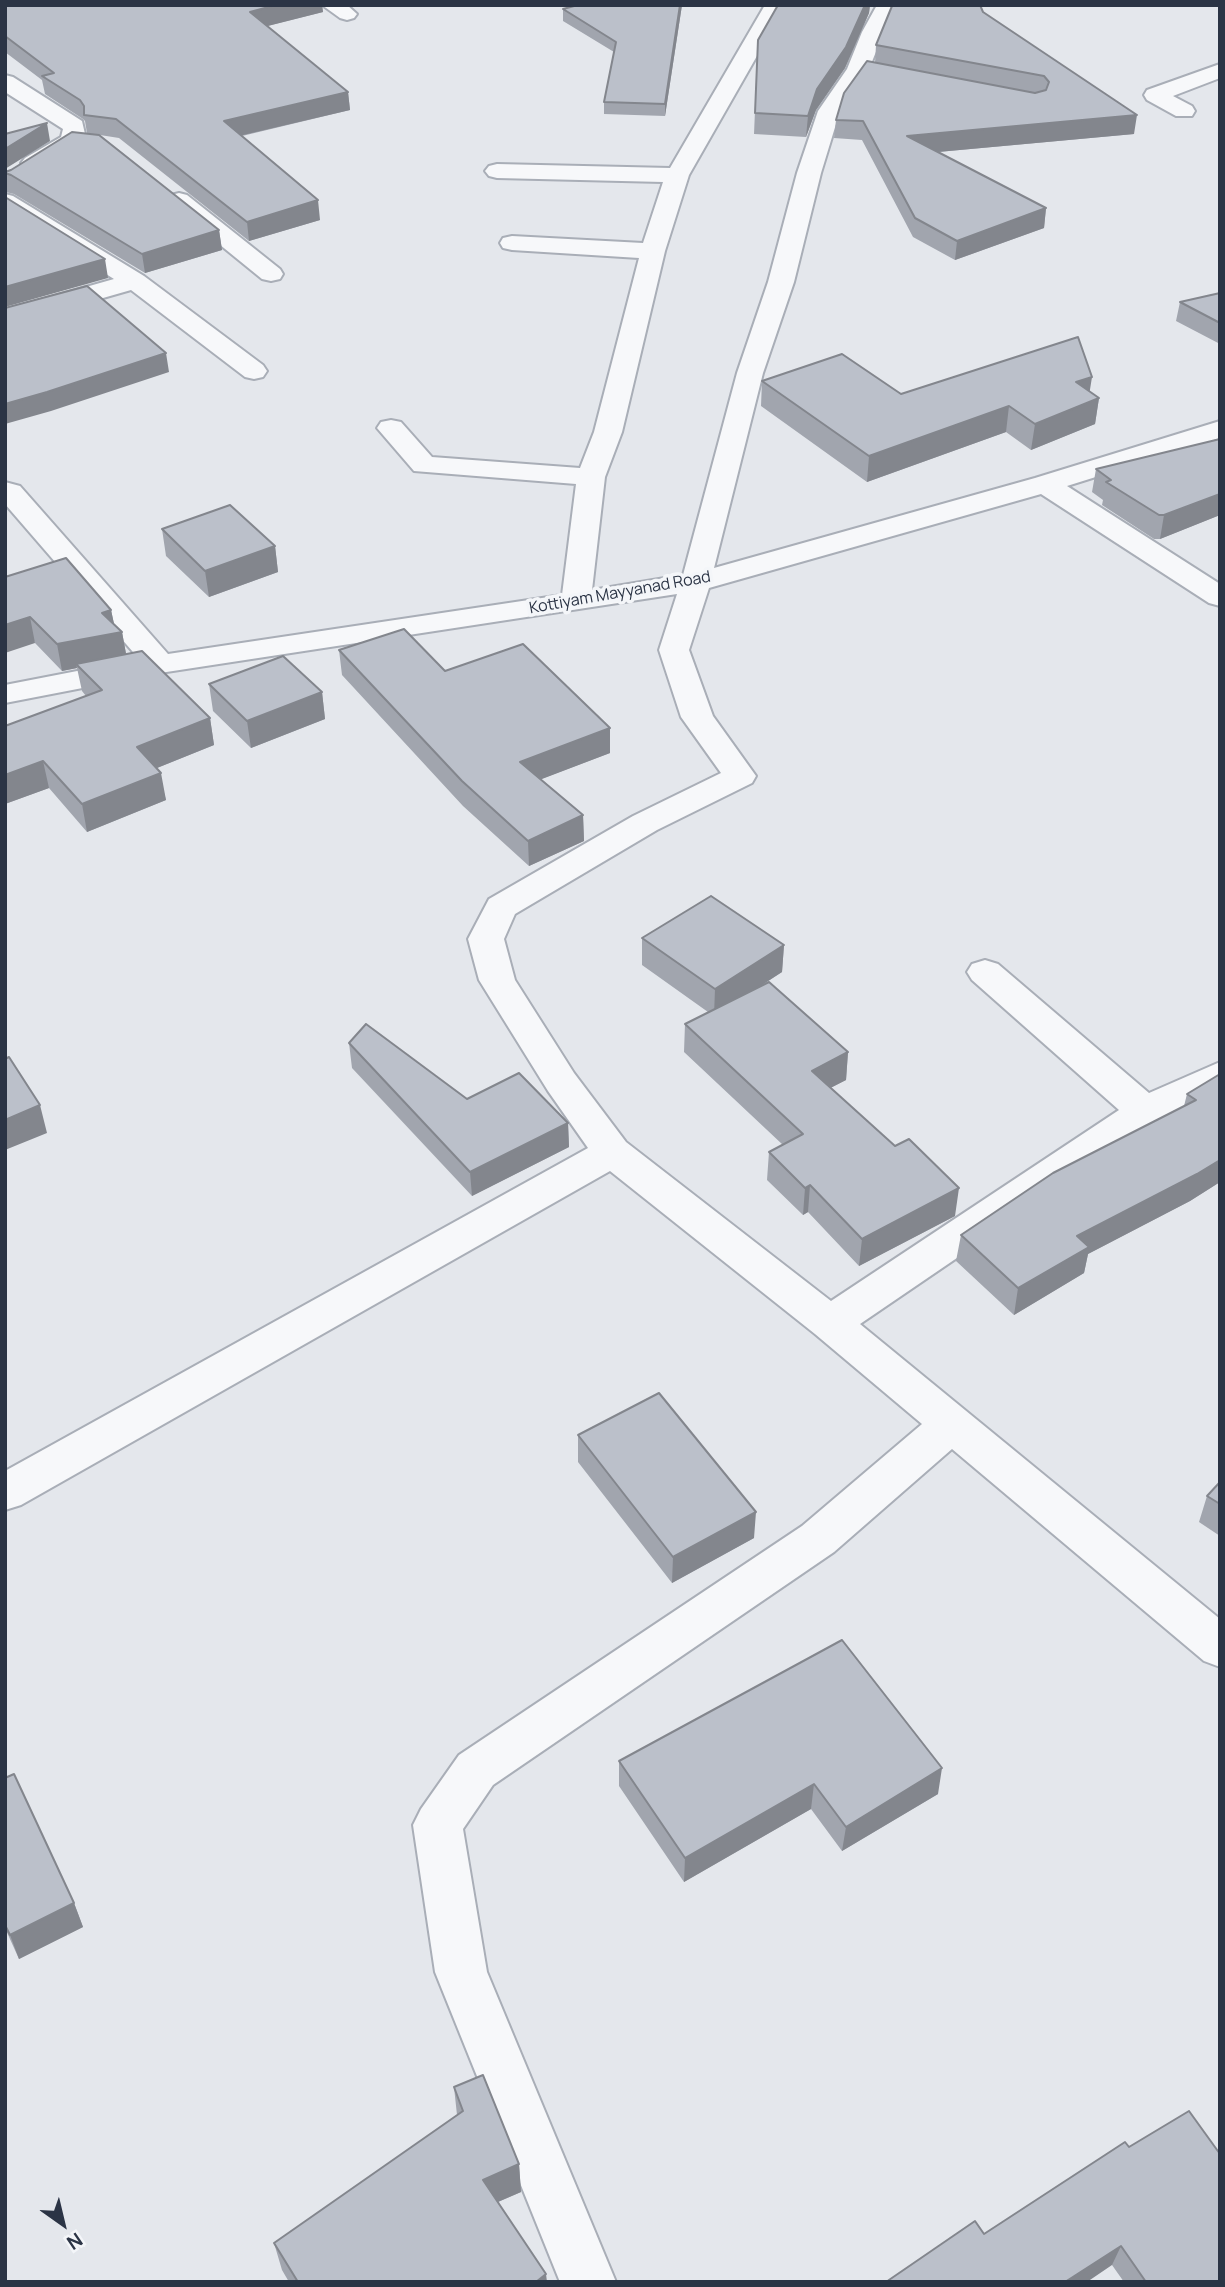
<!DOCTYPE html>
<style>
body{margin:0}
#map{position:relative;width:1225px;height:2287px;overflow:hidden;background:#e4e7ec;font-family:Manrope,sans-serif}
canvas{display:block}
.frame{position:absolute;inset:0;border:7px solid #2b3445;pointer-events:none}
.north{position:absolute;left:28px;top:2189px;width:70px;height:70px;-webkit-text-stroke:5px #f4f6f9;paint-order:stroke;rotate:146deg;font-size:19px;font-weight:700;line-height:28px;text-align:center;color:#2b3445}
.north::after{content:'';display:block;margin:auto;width:24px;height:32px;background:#2b3445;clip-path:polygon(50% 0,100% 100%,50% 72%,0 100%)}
</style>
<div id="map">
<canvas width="1225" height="2287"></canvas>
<div class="frame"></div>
<div class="north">N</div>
</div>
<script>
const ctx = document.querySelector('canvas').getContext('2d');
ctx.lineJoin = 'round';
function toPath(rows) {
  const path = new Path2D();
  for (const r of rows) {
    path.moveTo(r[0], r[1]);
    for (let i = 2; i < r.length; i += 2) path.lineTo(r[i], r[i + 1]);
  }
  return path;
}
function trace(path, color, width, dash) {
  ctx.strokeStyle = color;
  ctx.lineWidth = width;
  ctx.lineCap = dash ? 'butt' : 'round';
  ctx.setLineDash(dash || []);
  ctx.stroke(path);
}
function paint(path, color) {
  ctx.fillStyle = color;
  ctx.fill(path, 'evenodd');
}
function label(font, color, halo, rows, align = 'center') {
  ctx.font = font + ' Manrope,sans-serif';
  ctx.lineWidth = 7;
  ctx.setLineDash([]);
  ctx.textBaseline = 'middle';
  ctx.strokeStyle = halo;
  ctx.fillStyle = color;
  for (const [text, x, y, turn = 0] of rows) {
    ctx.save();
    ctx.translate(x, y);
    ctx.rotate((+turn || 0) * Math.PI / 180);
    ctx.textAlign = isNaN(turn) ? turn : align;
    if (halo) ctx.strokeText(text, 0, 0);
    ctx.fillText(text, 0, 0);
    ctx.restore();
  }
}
const minor = toPath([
 [322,5,347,5,357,14,354,18,347,20,340,18,322,5],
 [765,5,786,5,689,175,665,251,622,432,605,477,592,590,683,575,737,373,768,282,797,173,818,111,847,69,862,32,877,5,898,5,884,32,869,69,840,111,821,173,794,282,763,373,714,568,1035,478,1220,421,1220,438,1067,486,1220,584,1220,606,1209,603,1041,494,709,588,689,650,713,716,756,776,752,783,657,830,515,914,504,939,515,980,574,1073,626,1142,831,1301,1119,1110,972,980,967,972,972,964,985,960,998,964,1149,1093,1220,1062,1220,1091,1158,1121,860,1324,1220,1619,1220,1667,1204,1661,952,1449,834,1552,493,1785,463,1829,487,1972,616,2282,560,2282,435,1972,413,1825,421,1809,459,1755,802,1526,922,1424,815,1334,610,1171,21,1505,5,1510,5,1471,588,1148,548,1091,479,980,468,939,489,899,633,816,721,773,681,717,659,650,677,594,160,673,5,703,5,685,139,659,5,504,5,482,20,486,168,654,562,595,576,484,414,471,377,428,381,422,391,420,401,422,432,457,580,468,594,432,639,258,512,250,503,248,500,243,503,238,512,236,643,243,663,182,497,178,489,176,485,171,489,166,497,164,670,168,765,5],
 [1220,64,1220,78,1173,96,1192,106,1195,111,1192,116,1176,116,1147,100,1144,95,1147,90,1220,64],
 [5,75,13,77,82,121,85,134,78,146,41,168,25,168,21,163,25,158,61,137,63,129,5,92,5,75],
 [179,193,187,195,280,269,283,274,280,279,271,281,262,279,171,205,167,200,171,195,179,193],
 [5,194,13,196,144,276,263,365,267,371,263,377,254,379,245,377,131,290,5,326,5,310,114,279,5,211,5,194]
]);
trace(minor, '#a9aeb7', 4);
paint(minor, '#f7f8fa');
paint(toPath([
 [5,5,322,5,323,12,267,26,348,92,350,110,242,136,320,220,249,241,119,138,100,135,219,230,222,250,145,273,14,194,6,192,5,172,11,170,87,133,85,121,83,119,45,94,42,80,5,52],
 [682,5,665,116,604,114,604,102,614,52,563,21,563,9],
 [778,5,870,5,869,13,845,68,816,110,806,137,754,134,758,40],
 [983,12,1134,134,938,152,1046,208,1044,228,955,260,913,237,862,140,834,138,836,120,875,63,876,45],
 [1220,293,1220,344,1176,321,1180,302],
 [762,381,901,394,1089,392,1099,398,1095,424,1031,450,1006,432,867,482,761,406],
 [1220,439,1220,515,1160,539,1154,539,1102,505,1103,500,1092,492,1096,469],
 [162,529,275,546,278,572,209,597,166,556],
 [5,577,111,610,114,624,122,632,126,654,210,718,214,745,157,768,166,800,87,832,49,788,5,804,86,696,82,691,77,668,62,671,35,643],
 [339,650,610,753,541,779,583,815,584,841,529,866,463,806,342,675],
 [209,684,322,692,325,719,251,748,213,711],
 [642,938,784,945,782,972,759,987,848,1052,846,1080,830,1088,955,1216,859,1266,808,1212,803,1215,767,1180,769,1152,783,1145,684,1052,685,1024,708,1012,642,965],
 [349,1043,467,1099,568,1123,569,1147,472,1196,352,1068],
 [1220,1074,1220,1182,1190,1201,1088,1254,1084,1273,1014,1315,956,1261,961,1235,1184,1106,1187,1094],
 [578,1435,754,1538,672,1583,578,1462],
 [1220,1482,1220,1536,1199,1522,1207,1496],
 [619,1761,938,1794,842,1851,811,1809,684,1882,619,1786],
 [5,1778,74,1903,83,1927,19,1959,5,1928],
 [454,2087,519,2164,521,2192,498,2202,547,2282,289,2282,282,2270,274,2243,457,2115],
 [1125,2142,1220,2282,1124,2282,1112,2265,984,2234]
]), '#a1a5ae');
paint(toPath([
 [276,5,322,5,323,12,252,30,250,12],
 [680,5,682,5,665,116,665,104],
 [865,5,870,5,869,13,845,68,816,110,806,137,808,116,817,89],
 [348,92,350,110,226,139,224,121],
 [1137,115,1134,134,905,155,907,136],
 [47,123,50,141,5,169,5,149],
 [318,200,320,220,249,241,247,222],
 [1046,208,1044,228,955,260,957,241],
 [219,230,222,250,145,273,142,254],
 [105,259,108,278,5,307,5,287],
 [166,353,169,372,51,411,5,424,5,404],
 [1092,377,1088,402,1076,382],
 [1099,398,1095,424,1031,450,1035,424],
 [1009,406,1006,432,867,482,869,456],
 [1220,494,1220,515,1160,539,1164,515],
 [275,546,278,572,209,597,205,571],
 [111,610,116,633,122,632,127,659,76,664,77,668,62,671,57,644,102,613],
 [30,617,35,643,5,653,5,625],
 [322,692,325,719,251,748,247,721],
 [210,718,214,745,142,774,137,747],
 [610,728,610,753,521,787,520,762],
 [43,761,49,788,5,804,5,775],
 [161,773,166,800,87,832,82,804],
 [583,815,584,841,529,866,528,841],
 [784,945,782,972,714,1016,715,989],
 [848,1052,846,1080,809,1099,812,1071],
 [40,1105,47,1133,5,1150,5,1120],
 [568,1123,569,1147,472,1196,470,1172],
 [1220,1160,1220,1182,1190,1201,1088,1254,1084,1273,1014,1315,1018,1288,1077,1236],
 [810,1185,808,1212,803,1215,805,1188],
 [959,1188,955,1216,859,1266,862,1239],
 [756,1512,754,1538,672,1583,673,1557],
 [942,1768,938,1794,842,1851,846,1827],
 [814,1784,811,1809,684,1882,685,1858],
 [74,1903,83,1927,19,1959,10,1935],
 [519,2164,521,2192,486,2207,483,2180],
 [1121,2246,1112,2265,1087,2282,1065,2282],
 [546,2274,547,2282,536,2282]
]), '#83868d');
const building = toPath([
 [5,5,276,5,250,12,348,92,224,121,318,200,247,222,116,119,84,115,84,106,80,100,42,76,54,73,5,36,5,5],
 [578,5,680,5,665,104,604,102,616,42,563,9,578,5],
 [778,5,865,5,846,47,817,89,808,116,755,113,758,40,778,5],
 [901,5,980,5,983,12,1137,115,907,136,1046,208,957,241,915,218,863,121,836,120,844,93,867,61,1035,93,1046,90,1049,82,1044,76,876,45,892,6,901,5],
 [47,123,5,149,5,134,47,123],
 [72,132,99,135,219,230,142,254,11,175,5,173,5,172,11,170,72,132],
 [5,197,105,259,5,287,5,197],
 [87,286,166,353,47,392,5,404,5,308,87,286],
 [1220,293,1220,323,1180,302,1220,293],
 [1078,337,1092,377,1076,382,1099,398,1035,424,1009,406,869,456,762,381,842,354,901,394,1078,337],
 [1220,439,1220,494,1164,515,1159,515,1106,482,1111,480,1096,469,1220,439],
 [230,505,275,546,205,571,162,529,230,505],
 [66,558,111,610,102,613,122,632,57,644,30,617,5,625,5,577,66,558],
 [404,629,445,671,523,644,610,728,520,762,583,815,528,841,462,781,339,650,404,629],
 [142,651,210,718,137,747,161,773,82,804,43,761,5,775,5,726,102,690,76,664,142,651],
 [283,656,322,692,247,721,209,684,283,656],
 [711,896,784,945,715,989,642,938,711,896],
 [769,982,848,1052,812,1071,895,1146,909,1139,959,1188,862,1239,810,1185,805,1188,769,1152,803,1134,685,1024,769,982],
 [366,1024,467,1099,519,1073,568,1123,470,1172,349,1043,366,1024],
 [9,1057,40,1105,5,1120,5,1059,9,1057],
 [1220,1074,1220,1160,1197,1174,1077,1236,1089,1247,1018,1288,961,1235,1053,1173,1196,1100,1187,1094,1220,1074],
 [659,1393,756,1512,673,1557,578,1435,659,1393],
 [1220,1482,1220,1504,1207,1496,1220,1482],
 [842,1640,942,1768,846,1827,814,1784,685,1858,619,1761,842,1640],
 [14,1774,74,1903,10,1935,5,1925,5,1778,14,1774],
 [483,2075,519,2164,483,2180,546,2274,536,2282,298,2282,274,2243,463,2111,454,2087,483,2075],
 [1189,2111,1220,2154,1220,2282,1146,2282,1121,2246,1065,2282,886,2282,975,2221,984,2234,1125,2142,1129,2147,1189,2111]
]);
paint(building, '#bbc0ca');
trace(building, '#83868d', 2);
label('16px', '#2b3445', '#f4f6f9', [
 ["Kottiyam Mayyanad Road",620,593,-10]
]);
</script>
